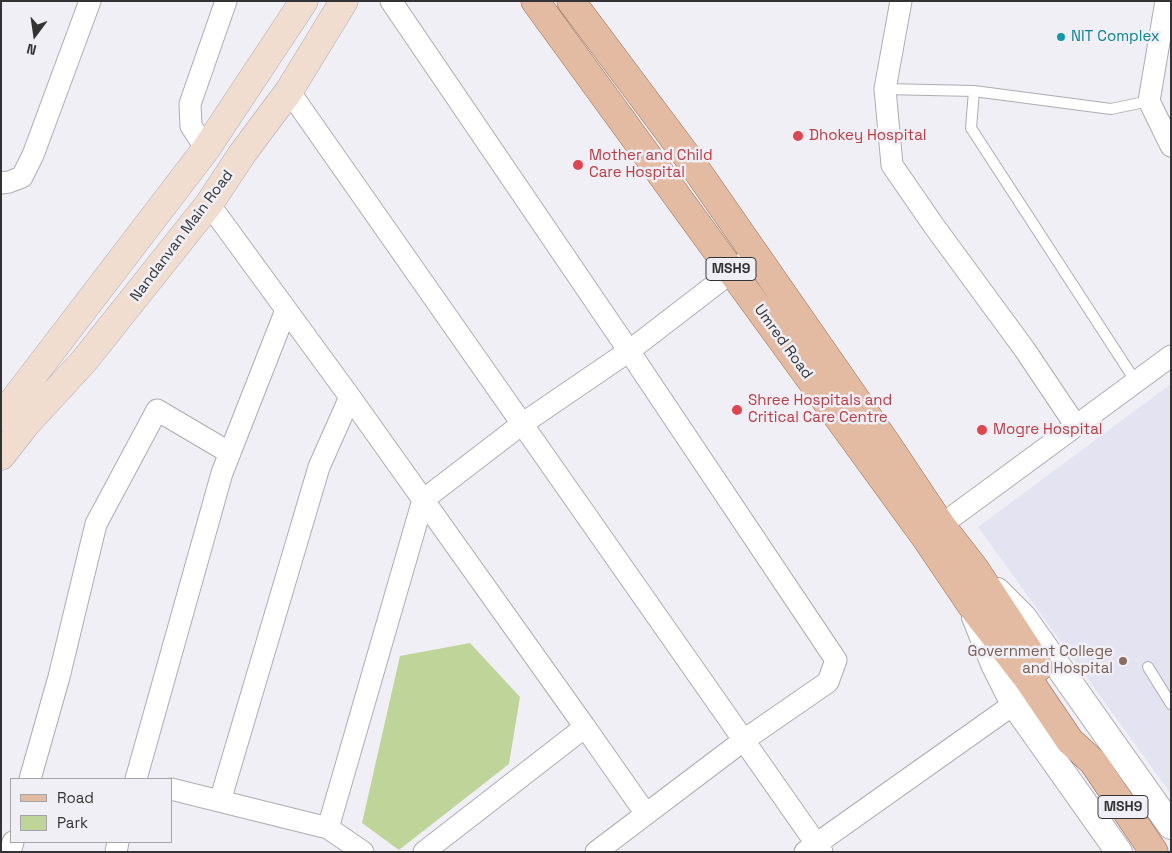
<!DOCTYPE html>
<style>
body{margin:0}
#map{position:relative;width:1172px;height:853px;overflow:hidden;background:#f0eff6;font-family:"Space Grotesk",sans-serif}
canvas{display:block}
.frame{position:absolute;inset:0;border:2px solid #333335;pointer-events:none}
.legend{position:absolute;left:10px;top:778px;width:162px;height:65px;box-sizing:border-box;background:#f0eff6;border:1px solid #a4a4a9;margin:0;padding:6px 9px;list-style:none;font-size:15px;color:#333335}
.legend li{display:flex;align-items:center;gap:10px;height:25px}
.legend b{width:25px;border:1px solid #a4a4a9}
.north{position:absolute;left:10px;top:10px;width:50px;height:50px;-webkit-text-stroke:4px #f0eff6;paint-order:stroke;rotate:194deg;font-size:14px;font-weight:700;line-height:20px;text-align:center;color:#333335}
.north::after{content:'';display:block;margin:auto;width:18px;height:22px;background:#333335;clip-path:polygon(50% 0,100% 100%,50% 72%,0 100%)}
</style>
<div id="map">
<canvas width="1172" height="853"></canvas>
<div class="frame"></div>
<ul class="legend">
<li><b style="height:6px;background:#e3bba2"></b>Road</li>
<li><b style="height:14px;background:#bed499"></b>Park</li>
</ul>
<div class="north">N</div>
</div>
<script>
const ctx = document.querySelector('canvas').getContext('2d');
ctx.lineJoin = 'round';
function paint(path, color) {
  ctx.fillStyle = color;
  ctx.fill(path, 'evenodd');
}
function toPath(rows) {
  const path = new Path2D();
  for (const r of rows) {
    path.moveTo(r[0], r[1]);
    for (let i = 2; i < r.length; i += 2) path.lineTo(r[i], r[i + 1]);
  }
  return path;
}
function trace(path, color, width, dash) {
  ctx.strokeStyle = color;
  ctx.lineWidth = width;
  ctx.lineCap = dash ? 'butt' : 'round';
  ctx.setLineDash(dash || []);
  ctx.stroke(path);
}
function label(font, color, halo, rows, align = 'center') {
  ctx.font = font + ' "Space Grotesk",sans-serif';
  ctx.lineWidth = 5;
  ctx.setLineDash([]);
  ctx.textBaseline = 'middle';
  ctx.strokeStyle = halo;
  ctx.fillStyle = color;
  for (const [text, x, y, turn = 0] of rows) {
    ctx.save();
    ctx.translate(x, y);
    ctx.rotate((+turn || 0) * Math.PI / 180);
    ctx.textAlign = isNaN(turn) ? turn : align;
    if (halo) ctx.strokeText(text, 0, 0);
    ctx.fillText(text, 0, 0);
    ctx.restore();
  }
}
paint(toPath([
 [1171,384,1171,794,978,527]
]), '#e4e3f1');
paint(toPath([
 [470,643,520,697,509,764,399,850,362,823,400,656]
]), '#bed499');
const service = toPath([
 [885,89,974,91],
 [1136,382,971,128,974,91,1111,109,1149,101],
 [1148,667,1171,704]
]);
const minor = toPath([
 [391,1,629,351,836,660,828,682,744,740,596,852],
 [901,1,885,89,892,165,934,226,1025,350,1076,426],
 [1166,1,1149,101,1171,146],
 [289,91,822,852],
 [206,149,191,126,190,104,226,1],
 [1,183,9,182,22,177,33,155,90,1],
 [209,204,350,397,585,727],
 [929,534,1171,356],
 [30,779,59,677,96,524,157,410,230,453],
 [136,779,222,473,286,310],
 [171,789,328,828,363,852],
 [220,801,319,467,350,397],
 [328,828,423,500,522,424,629,351,755,254],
 [10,852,13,842],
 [116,852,118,842],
 [424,852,585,727,646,814],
 [805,852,1014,704]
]);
const tertiary = toPath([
 [997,591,1024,618,1171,826],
 [975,617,994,664,1014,704,1119,852]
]);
const secondary = toPath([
 [1,417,206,149,304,1],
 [1,456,26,424,84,361,209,204,242,154,289,91,344,1]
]);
const primary = toPath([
 [535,1,925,537,971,605,1028,679,1070,741,1093,762,1154,852],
 [571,1,689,159,889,447,941,525,975,569,1039,667]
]);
trace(service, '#adacb3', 12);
trace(minor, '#adacb3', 23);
trace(tertiary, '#adacb3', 28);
trace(secondary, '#adacb3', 29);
trace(primary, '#996e54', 29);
trace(service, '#fff', 10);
trace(minor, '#fff', 21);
trace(tertiary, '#fff', 26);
trace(secondary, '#f1ddd0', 28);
trace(primary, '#e3bba2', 28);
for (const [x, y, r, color] of [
 [1061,37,5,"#0f9aa8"],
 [798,136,6,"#e0444e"],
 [578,165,6,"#e0444e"],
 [737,410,6,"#e0444e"],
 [982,430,6,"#e0444e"],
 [1123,661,5,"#8d6e63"]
]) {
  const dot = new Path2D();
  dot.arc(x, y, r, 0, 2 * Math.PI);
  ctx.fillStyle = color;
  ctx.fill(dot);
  trace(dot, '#f0eff6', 2);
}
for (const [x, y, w] of [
 [731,269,50],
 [1123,807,50]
]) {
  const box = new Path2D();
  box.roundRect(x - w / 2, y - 11.5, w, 23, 4);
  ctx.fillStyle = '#f0eff6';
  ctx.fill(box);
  trace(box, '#333335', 1);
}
label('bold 14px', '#333335', null, [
 ["MSH9",731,269],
 ["MSH9",1123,807]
]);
label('15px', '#0d838f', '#f0eff6', [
 ["NIT Complex",1071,37]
], 'left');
label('15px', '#be3a42', '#f0eff6', [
 ["Dhokey Hospital",809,136],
 ["Mother and Child",589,156],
 ["Care Hospital",589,173],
 ["Shree Hospitals and",748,401],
 ["Critical Care Centre",748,418],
 ["Mogre Hospital",993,430]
], 'left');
label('15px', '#333335', '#f0eff6', [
 ["Nandanvan Main Road",182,236,-53],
 ["Umred Road",783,342,54]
]);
label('15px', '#785e54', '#f0eff6', [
 ["Government College",1113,652],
 ["and Hospital",1113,669]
], 'right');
</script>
